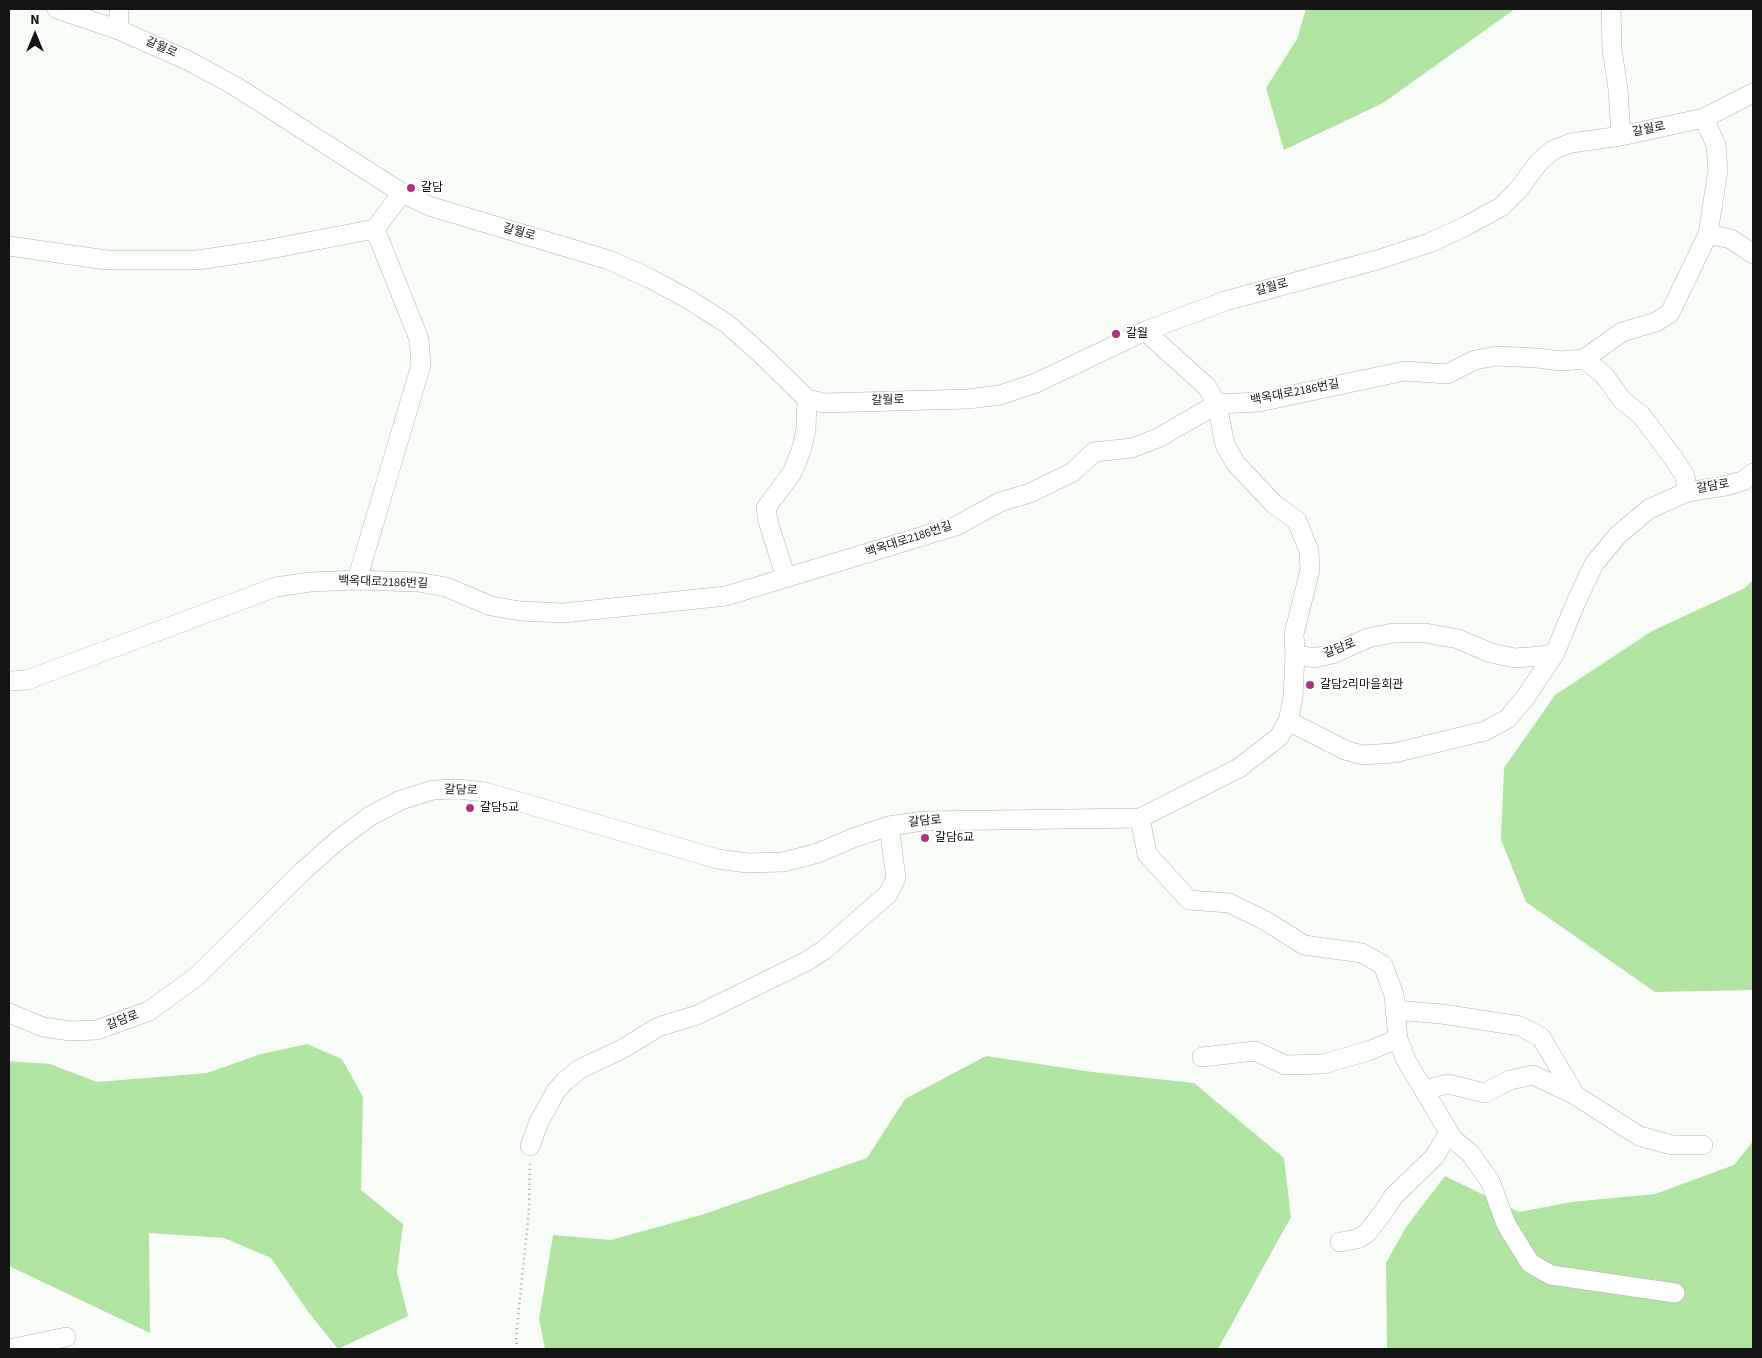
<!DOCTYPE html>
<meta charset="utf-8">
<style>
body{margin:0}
#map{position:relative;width:1762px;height:1358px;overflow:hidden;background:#f8fdf7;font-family:"Source Sans 3",sans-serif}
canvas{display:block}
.frame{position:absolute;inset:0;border:10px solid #141514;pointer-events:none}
.north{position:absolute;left:10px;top:10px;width:50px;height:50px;-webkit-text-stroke:4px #fff;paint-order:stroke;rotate:0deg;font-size:14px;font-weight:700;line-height:20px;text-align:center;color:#141514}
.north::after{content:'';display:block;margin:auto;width:18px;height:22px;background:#141514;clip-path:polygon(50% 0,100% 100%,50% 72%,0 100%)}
</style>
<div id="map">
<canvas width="1762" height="1358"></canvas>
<div class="frame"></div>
<div class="north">N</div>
</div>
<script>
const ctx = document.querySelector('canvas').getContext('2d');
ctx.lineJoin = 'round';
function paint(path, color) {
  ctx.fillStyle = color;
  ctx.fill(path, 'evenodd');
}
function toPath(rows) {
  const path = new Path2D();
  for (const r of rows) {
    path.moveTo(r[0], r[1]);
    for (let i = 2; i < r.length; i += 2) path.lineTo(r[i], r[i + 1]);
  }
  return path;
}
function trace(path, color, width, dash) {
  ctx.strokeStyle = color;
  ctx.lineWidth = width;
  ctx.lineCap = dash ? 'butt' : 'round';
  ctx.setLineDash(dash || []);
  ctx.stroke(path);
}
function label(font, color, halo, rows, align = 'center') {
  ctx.font = font + ' "Source Sans 3","Noto Sans KR",sans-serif';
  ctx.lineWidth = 4;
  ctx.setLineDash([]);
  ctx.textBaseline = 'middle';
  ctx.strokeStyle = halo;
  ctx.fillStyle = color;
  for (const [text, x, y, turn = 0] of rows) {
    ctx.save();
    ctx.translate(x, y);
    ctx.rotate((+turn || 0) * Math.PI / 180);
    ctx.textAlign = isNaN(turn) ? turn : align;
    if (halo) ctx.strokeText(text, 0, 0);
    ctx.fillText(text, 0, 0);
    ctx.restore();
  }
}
paint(toPath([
 [1306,9,1515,9,1383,103,1284,150,1266,88,1297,39],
 [1753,580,1753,990,1655,992,1526,902,1501,840,1504,768,1555,695,1652,631,1745,588],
 [307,1044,342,1059,363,1097,361,1190,403,1224,397,1272,408,1316,338,1349,309,1313,271,1258,224,1238,149,1233,150,1333,9,1266,9,1061,50,1064,97,1082,207,1073,261,1054],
 [986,1056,1092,1072,1194,1083,1284,1158,1291,1217,1218,1349,545,1349,539,1319,553,1235,611,1240,701,1215,867,1158,905,1099],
 [1753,1141,1753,1349,1387,1349,1386,1263,1406,1227,1445,1176,1519,1212,1571,1202,1655,1194,1734,1165]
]), '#b1e3a3');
const minor = toPath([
 [57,9,119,30,187,60,235,86,402,193,429,206,609,260,649,278,688,299,726,323,761,354,807,399,823,403,968,399,1000,395,1036,383,1145,331,1225,301,1377,260,1429,243,1464,227,1501,207,1518,190,1539,162,1553,150,1571,143,1621,136,1704,118,1753,93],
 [119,9,119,30],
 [1611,9,1612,49,1618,89,1621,136],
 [1708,234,1731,239,1753,254],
 [9,246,106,260,198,260,265,250,375,229],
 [1145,331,1207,387,1217,404,1225,445,1236,464,1274,504,1297,521,1309,551,1310,570,1294,634,1295,654],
 [1584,359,1604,375,1622,400,1641,415,1674,459,1685,476,1687,492],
 [786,578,768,521,766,508,792,473,801,451,806,430,807,399],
 [357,580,421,365,419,339,375,229,402,193],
 [9,681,27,680,276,587,310,582,357,580,418,582,446,587,491,606,520,611,563,613,726,596,956,526,1000,502,1030,493,1073,472,1094,452,1132,448,1158,438,1217,404,1259,402,1405,371,1447,374,1475,360,1496,356,1537,358,1561,361,1584,359,1622,332,1656,322,1670,313,1708,234,1718,170,1716,145,1704,118],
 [1288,721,1345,750,1362,755,1394,753,1485,731,1507,719,1525,698,1555,653],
 [1140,818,1147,854,1189,900,1229,903,1266,921,1304,945,1362,953,1383,965,1394,995,1398,1039,1406,1060,1453,1139,1470,1153,1490,1181,1506,1224,1530,1263,1551,1275,1675,1293],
 [1395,1010,1442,1014,1520,1026,1541,1037,1575,1095],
 [9,1013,43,1027,70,1031,97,1030,149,1011,196,977,303,871,338,840,370,816,401,800,433,790,458,789,485,792,718,859,747,863,783,862,818,853,853,838,889,826,923,821,1140,818,1239,768,1279,737,1288,721,1293,698,1295,654,1314,658,1332,654,1368,638,1393,633,1425,633,1458,639,1491,653,1515,658,1542,656,1555,653,1576,602,1594,564,1618,535,1649,509,1687,492,1725,486,1743,481,1753,473],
 [1202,1057,1255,1051,1285,1065,1323,1064,1368,1051,1398,1039],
 [1424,1090,1448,1084,1485,1093,1510,1080,1533,1075,1575,1095,1639,1136,1672,1145,1703,1145],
 [530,1146,539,1122,556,1091,565,1081,580,1069,624,1048,658,1027,697,1015,807,961,824,950,888,894,896,878,889,826],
 [1340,1242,1357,1239,1366,1234,1382,1214,1393,1197,1435,1156,1449,1132],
 [9,1349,66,1337]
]);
trace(minor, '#aeb2ad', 20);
trace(toPath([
 [517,1349,516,1337,529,1210,530,1161]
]), '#9ea19d', 2.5, [1, 4]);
trace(minor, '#fff', 19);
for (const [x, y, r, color] of [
 [411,188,5,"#b1307c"],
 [1116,334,5,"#b1307c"],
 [1310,685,5,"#b1307c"],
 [470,808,5,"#b1307c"],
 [925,838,5,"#b1307c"]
]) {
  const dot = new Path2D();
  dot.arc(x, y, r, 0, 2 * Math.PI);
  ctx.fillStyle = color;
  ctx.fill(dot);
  trace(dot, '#fff', 2);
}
label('12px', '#141514', '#fff', [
 ["갈월로",161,48,24],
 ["갈월로",1649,130,-12],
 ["갈월로",519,233,16],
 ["갈월로",1272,288,-15],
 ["백옥대로2186번길",1295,393,-11],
 ["갈월로",888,401,-2],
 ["갈담로",1713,487,-10],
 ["백옥대로2186번길",909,540,-18],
 ["백옥대로2186번길",383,583,2],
 ["갈담로",1340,649,-21],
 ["갈담로",461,791,2],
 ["갈담로",925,822,-5],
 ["갈담로",123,1021,-20]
]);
label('12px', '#141514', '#fff', [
 ["갈담",421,188],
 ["갈월",1126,334],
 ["갈담2리마을회관",1320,685],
 ["갈담5교",480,808],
 ["갈담6교",935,838]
], 'left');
</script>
